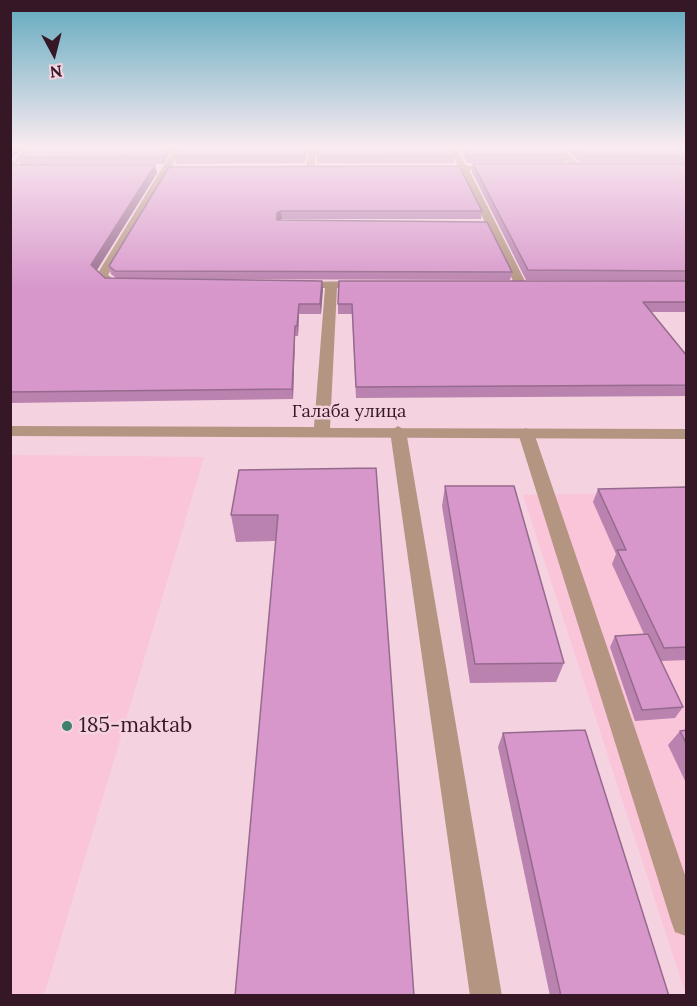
<!DOCTYPE html>
<meta charset="utf-8">
<style>
body{margin:0}
#map{position:relative;width:697px;height:1006px;overflow:hidden;background:#f4d2df;font-family:Lora,serif}
canvas{display:block}
.frame{position:absolute;inset:0;border:12px solid #351725;pointer-events:none}
.north{position:absolute;left:24px;top:24px;width:60px;height:60px;-webkit-text-stroke:4px #f4d2df;paint-order:stroke;rotate:173deg;font-size:16px;font-weight:700;line-height:24px;text-align:center;color:#351725}
.north::after{content:'';display:block;margin:auto;width:21px;height:27px;background:#351725;clip-path:polygon(50% 0,100% 100%,50% 72%,0 100%)}
</style>
<div id="map">
<canvas width="697" height="1006"></canvas>
<div class="frame"></div>
<div class="north">N</div>
</div>
<script>
const ctx = document.querySelector('canvas').getContext('2d');
ctx.lineJoin = 'round';
function paint(path, color) {
  ctx.fillStyle = color;
  ctx.fill(path, 'evenodd');
}
function toPath(rows) {
  const path = new Path2D();
  for (const r of rows) {
    path.moveTo(r[0], r[1]);
    for (let i = 2; i < r.length; i += 2) path.lineTo(r[i], r[i + 1]);
  }
  return path;
}
function trace(path, color, width, dash) {
  ctx.strokeStyle = color;
  ctx.lineWidth = width;
  ctx.lineCap = dash ? 'butt' : 'round';
  ctx.setLineDash(dash || []);
  ctx.stroke(path);
}
function label(font, color, halo, rows, align = 'center') {
  ctx.font = font + ' Lora,serif';
  ctx.lineWidth = 5;
  ctx.setLineDash([]);
  ctx.textBaseline = 'middle';
  ctx.strokeStyle = halo;
  ctx.fillStyle = color;
  for (const [text, x, y, turn = 0] of rows) {
    ctx.save();
    ctx.translate(x, y);
    ctx.rotate((+turn || 0) * Math.PI / 180);
    ctx.textAlign = isNaN(turn) ? turn : align;
    if (halo) ctx.strokeText(text, 0, 0);
    ctx.fillText(text, 0, 0);
    ctx.restore();
  }
}
paint(toPath([
 [11,455,204,457,44,995,11,995],
 [686,492,686,995,523,495]
]), '#fac4d9');
paint(toPath([
 [309,147,317,147,314,168,310,170,306,168,309,147],
 [553,147,561,147,580,165,580,169,574,169,553,147],
 [398,426,406,431,502,996,470,996,390,431,398,426],
 [526,428,534,433,686,878,686,936,675,932,671,921,518,433,526,428]
]), '#b49582');
paint(toPath([
 [30,147,38,147,10,169,10,163,30,147],
 [175,147,183,147,108,275,116,281,131,283,133,285,127,288,109,286,96,276,175,147],
 [449,147,457,147,466,166,495,166,499,168,495,170,469,170,527,285,525,287,517,287,515,285,460,170,435,170,431,168,435,166,458,166,449,147],
 [364,281,370,284,368,286,337,288,330,428,686,429,686,439,10,436,10,426,314,427,325,288,298,288,292,285,298,282,364,281]
]), '#b49582');
paint(toPath([
 [174,147,163,164,21,165,19,157],
 [180,147,308,147,304,163,176,164,175,156],
 [459,147,559,147,567,155,565,163,467,163],
 [563,147,687,147,687,163,581,163],
 [455,155,454,163,317,163,317,156],
 [473,164,687,164,687,312,651,312,687,356,687,396,356,398,352,314,338,314,338,304,686,281,526,280,472,172],
 [10,165,155,165,157,173,97,270,105,278,116,278,111,274,109,266,169,167,482,211,481,219,282,219,279,220,512,272,510,280,174,279,322,281,321,314,299,314,298,336,295,336,293,399,10,403],
 [376,468,275,541,236,542,231,515],
 [445,486,564,663,556,682,470,683,442,506],
 [687,487,687,660,661,661,683,707,675,718,635,721,610,647,615,636,644,634,612,564,616,554,593,502,598,489],
 [687,730,687,785,668,745,680,731],
 [503,733,669,996,550,996,498,747]
]), '#b982af');
paint(toPath([
 [15,147,27,147,10,160,10,150],
 [168,147,174,147,163,164,161,156],
 [306,147,308,147,304,163,304,156],
 [155,165,157,173,94,275,91,265],
 [281,211,282,219,277,221,277,213],
 [322,281,323,290,321,314,320,304],
 [299,304,299,314,298,336,297,326],
 [295,326,295,336,293,399,292,389]
]), '#966a8e');
const building = toPath([
 [30,147,168,147,161,156,19,157,30,147],
 [180,147,306,147,304,156,175,156,180,147],
 [318,147,451,147,455,155,317,156,318,147],
 [464,147,559,147,567,155,468,155,464,147],
 [573,147,687,147,687,156,583,155,573,147],
 [473,164,687,164,687,271,528,270,473,164],
 [10,165,155,165,91,265,105,278,322,281,320,304,299,304,297,326,295,326,292,389,10,392,10,165],
 [459,166,482,211,281,211,277,213,277,220,487,222,512,272,115,271,109,266,169,167,459,166],
 [339,281,687,281,687,302,643,302,687,356,687,385,356,387,352,304,338,304,339,281],
 [376,468,414,996,235,996,278,515,231,515,239,470,376,468],
 [445,486,514,486,564,663,475,664,445,486],
 [687,487,687,647,664,648,617,550,626,550,598,489,687,487],
 [648,634,683,707,642,710,615,636,648,634],
 [585,730,669,996,561,996,503,733,585,730],
 [687,730,687,745,680,731,687,730]
]);
paint(building, '#d797cb');
trace(building, '#966a8e', 1.5);
const sky = ctx.createLinearGradient(0, 0, 0, 288);
sky.addColorStop(0, '#60a9be');
sky.addColorStop(0.51, '#faebf1');
sky.addColorStop(1, '#faebf100');
ctx.fillStyle = sky;
ctx.fillRect(0, 0, 697, 288);
for (const [x, y, r, color] of [
 [67,726,6,"#3f7f6e"]
]) {
  const dot = new Path2D();
  dot.arc(x, y, r, 0, 2 * Math.PI);
  ctx.fillStyle = color;
  ctx.fill(dot);
  trace(dot, '#f4d2df', 2);
}
label('18px', '#351725', '#f4d2df', [
 ["Галаба улица",349,412]
]);
label('21px', '#351725', '#f4d2df', [
 ["185-maktab",79,726]
], 'left');
</script>
